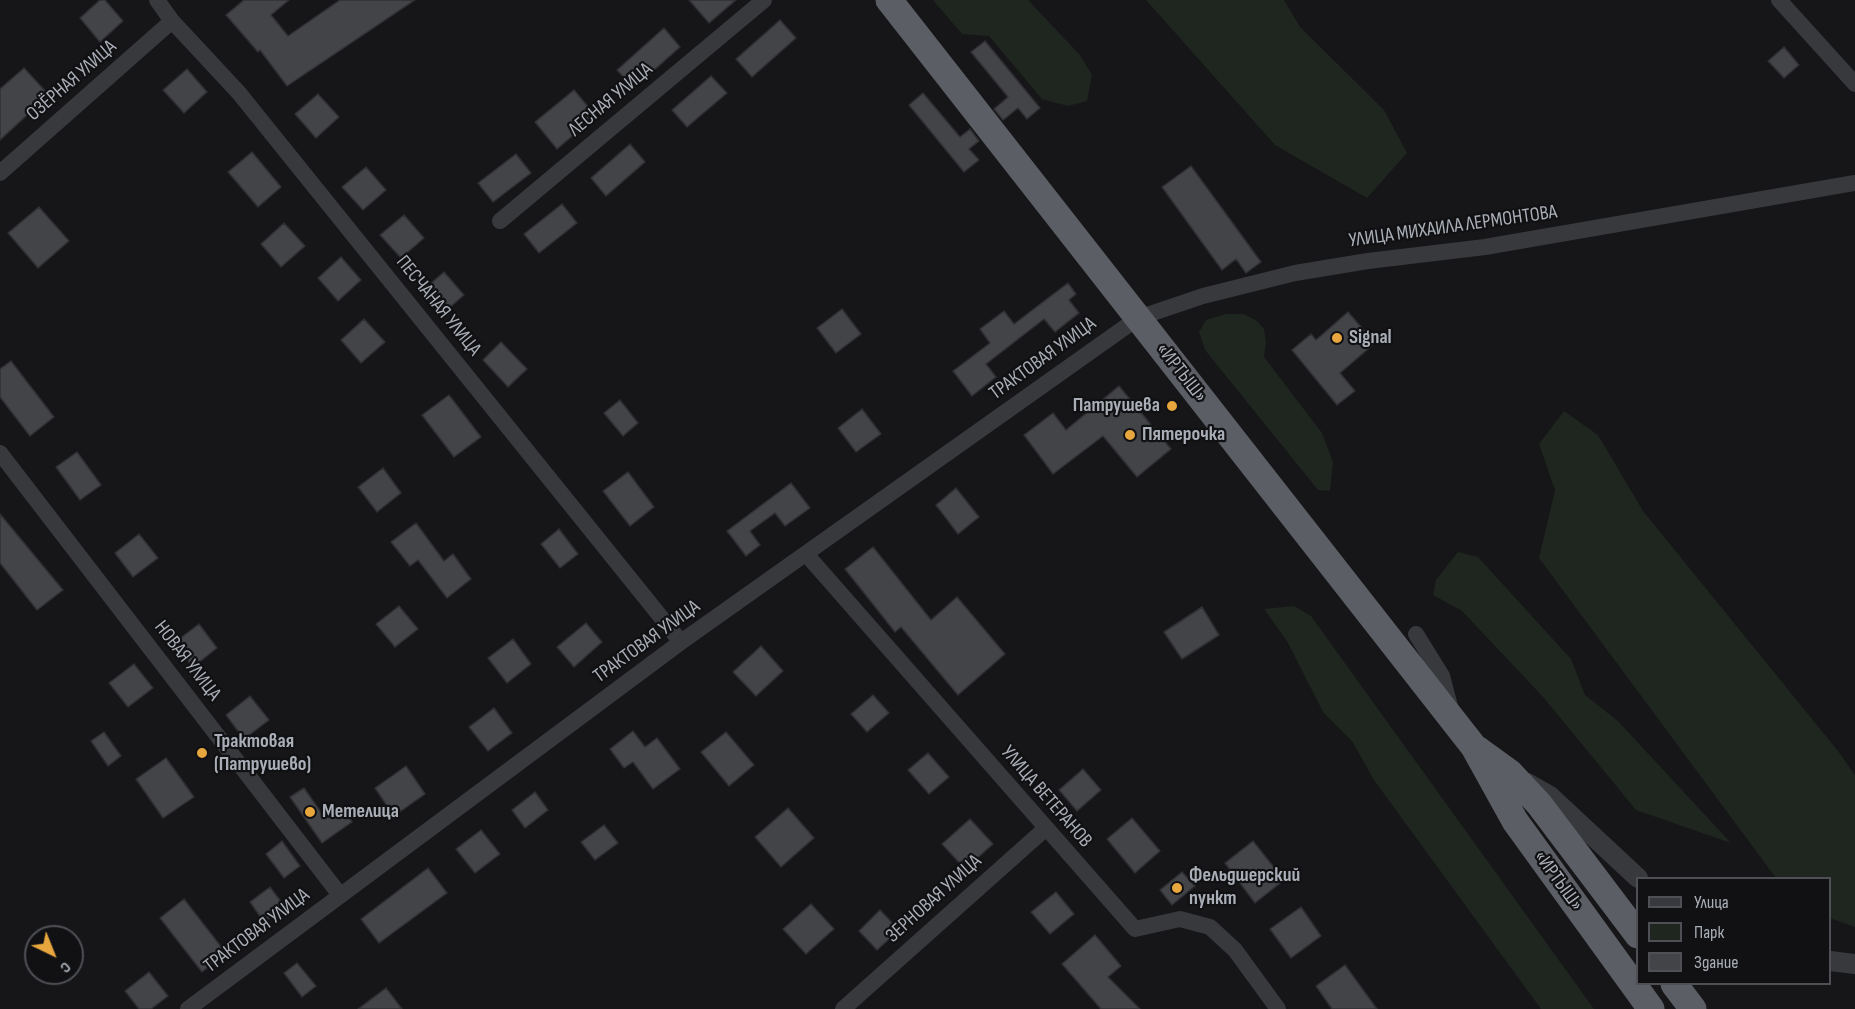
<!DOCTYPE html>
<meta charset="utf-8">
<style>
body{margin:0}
#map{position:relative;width:1855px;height:1009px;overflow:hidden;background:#161618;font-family:"Sofia Sans Condensed",sans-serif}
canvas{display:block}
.legend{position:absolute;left:1636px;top:877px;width:195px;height:108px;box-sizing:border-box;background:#111113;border:2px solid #4e5055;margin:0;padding:8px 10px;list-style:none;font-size:18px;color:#a9aeb7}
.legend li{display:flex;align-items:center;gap:12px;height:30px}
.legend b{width:30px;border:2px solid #4e5055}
.north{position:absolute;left:24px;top:925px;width:60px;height:60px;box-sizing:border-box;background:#111113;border:2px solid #4e5055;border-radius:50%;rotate:137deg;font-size:16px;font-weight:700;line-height:24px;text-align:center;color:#a9aeb7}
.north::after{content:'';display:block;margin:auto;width:21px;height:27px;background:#e8a63e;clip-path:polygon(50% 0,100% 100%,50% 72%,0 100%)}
</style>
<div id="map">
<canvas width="1855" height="1009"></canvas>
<ul class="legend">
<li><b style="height:8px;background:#37393d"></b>Улица</li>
<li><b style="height:16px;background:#1e261f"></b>Парк</li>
<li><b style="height:16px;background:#434448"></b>Здание</li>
</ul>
<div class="north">С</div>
</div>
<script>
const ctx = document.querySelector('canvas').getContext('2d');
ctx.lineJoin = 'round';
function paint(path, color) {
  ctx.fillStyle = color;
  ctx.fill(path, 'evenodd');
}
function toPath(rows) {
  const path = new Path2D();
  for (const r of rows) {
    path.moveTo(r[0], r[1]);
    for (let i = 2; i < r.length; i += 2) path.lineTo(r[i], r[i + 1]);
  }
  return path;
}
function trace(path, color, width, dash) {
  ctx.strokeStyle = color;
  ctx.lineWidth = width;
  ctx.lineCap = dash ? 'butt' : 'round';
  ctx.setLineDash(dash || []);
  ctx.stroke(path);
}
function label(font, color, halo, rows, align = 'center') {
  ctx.font = font + ' "Sofia Sans Condensed",sans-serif';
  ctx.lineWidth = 4.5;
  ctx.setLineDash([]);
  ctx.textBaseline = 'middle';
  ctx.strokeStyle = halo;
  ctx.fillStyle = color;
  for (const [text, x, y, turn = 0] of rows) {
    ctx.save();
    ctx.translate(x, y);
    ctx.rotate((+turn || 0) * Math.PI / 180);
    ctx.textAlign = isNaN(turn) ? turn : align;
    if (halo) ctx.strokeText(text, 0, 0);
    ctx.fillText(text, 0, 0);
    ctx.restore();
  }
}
paint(toPath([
 [933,0,1028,0,1080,55,1092,75,1087,101,1068,106,1042,99,989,36,962,34],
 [1146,0,1284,0,1300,27,1384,110,1407,153,1367,198,1275,145],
 [1226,314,1244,314,1257,321,1264,329,1266,342,1264,357,1322,433,1333,462,1330,491,1318,490,1205,350,1199,332,1206,320],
 [1564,411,1598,435,1643,511,1838,751,1855,775,1855,927,1830,918,1830,878,1776,878,1539,558,1555,490,1539,444],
 [1458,552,1478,557,1571,659,1585,695,1618,721,1731,843,1636,810,1544,698,1462,611,1433,595,1436,580],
 [1294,606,1311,616,1594,1009,1541,1009,1374,780,1352,741,1323,712,1287,641,1264,609]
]), '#1e261f');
const building = toPath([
 [100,0,105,0,123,21,100,42,80,18,100,0],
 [244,0,289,0,271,15,288,36,340,0,415,0,287,86,260,50,258,52,226,15,244,0],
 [689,0,736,0,709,23,689,0],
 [780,20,796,38,752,77,736,59,780,20],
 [664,28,680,47,634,88,617,70,664,28],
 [985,41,1040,108,1027,119,1018,108,1003,120,994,109,1008,97,971,52,985,41],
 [1784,47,1799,65,1784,78,1768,61,1784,47],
 [24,68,49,95,0,140,0,89,24,68],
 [187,69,207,92,184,113,163,90,187,69],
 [711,76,727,93,687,127,672,110,711,76],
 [574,90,596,116,557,149,535,122,574,90],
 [923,93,960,137,970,129,979,141,969,149,979,160,964,172,909,105,923,93],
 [318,94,339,117,316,138,295,114,318,94],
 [630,144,645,162,606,196,591,178,630,144],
 [252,152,281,187,258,207,228,172,252,152],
 [516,154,531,173,493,202,478,183,516,154],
 [1191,166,1261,262,1246,273,1236,259,1222,270,1162,187,1191,166],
 [366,167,386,190,363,210,342,187,366,167],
 [562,204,577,223,539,253,524,234,562,204],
 [39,207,69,241,38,268,8,233,39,207],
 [404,215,424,238,401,258,380,235,404,215],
 [284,223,305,246,281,267,261,244,284,223],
 [341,257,361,280,338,301,318,278,341,257],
 [444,272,464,295,441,315,421,292,444,272],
 [1068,283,1076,294,1069,300,1079,313,1055,332,1044,319,986,364,996,377,972,396,953,371,990,343,980,329,1004,311,1014,324,1068,283],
 [842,309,861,334,836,353,817,328,842,309],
 [1348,312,1375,343,1340,373,1355,391,1337,405,1292,350,1311,334,1316,340,1348,312],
 [364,319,385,342,361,363,341,340,364,319],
 [501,342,527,369,508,387,483,360,501,342],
 [11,361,54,417,30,436,0,397,0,369,11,361],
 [1119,386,1171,449,1137,477,1103,436,1053,474,1024,435,1053,413,1066,430,1119,386],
 [449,395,481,437,454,457,422,415,449,395],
 [620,400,638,423,623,436,604,413,620,400],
 [862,409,881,434,856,452,838,428,862,409],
 [77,452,101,485,80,500,56,467,77,452],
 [383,468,401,493,377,512,358,487,383,468],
 [628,472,654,507,630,526,603,491,628,472],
 [791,483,810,508,785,526,775,513,750,531,760,545,746,556,727,531,791,483],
 [956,488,979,517,958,534,936,505,956,488],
 [0,514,63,590,37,610,0,563,0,514],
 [416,523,444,561,453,554,471,579,447,598,418,560,410,566,391,542,416,523],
 [559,529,578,554,560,568,541,544,559,529],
 [139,534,158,558,133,577,115,553,139,534],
 [873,547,931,620,957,597,1005,654,958,695,901,627,895,632,845,569,873,547],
 [399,606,418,629,395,647,376,624,399,606],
 [1202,607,1219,635,1182,659,1164,632,1202,607],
 [586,623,602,642,574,667,557,647,586,623],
 [199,624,217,648,193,667,174,643,199,624],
 [513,639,531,664,507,683,488,658,513,639],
 [761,646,783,671,756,696,733,672,761,646],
 [134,664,153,688,128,707,109,683,134,664],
 [873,695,889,713,867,732,851,714,873,695],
 [250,696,269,720,244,739,226,715,250,696],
 [494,708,512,733,488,751,469,727,494,708],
 [633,731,645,747,657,738,680,769,653,789,633,762,624,768,610,749,633,731],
 [104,732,121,756,108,766,91,741,104,732],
 [726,732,754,765,729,786,701,752,726,732],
 [928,753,949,777,929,794,908,770,928,753],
 [166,758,194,797,163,818,136,779,166,758],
 [406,766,425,794,394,816,375,788,406,766],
 [1083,769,1101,790,1077,811,1059,790,1083,769],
 [304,788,325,818,342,806,352,822,322,843,290,797,304,788],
 [535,792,548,810,525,828,512,810,535,792],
 [788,808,814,838,781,867,755,837,788,808],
 [1132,818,1160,851,1135,873,1107,839,1132,818],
 [970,819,993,844,965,869,942,844,970,819],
 [604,825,618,843,595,860,581,842,604,825],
 [481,830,500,854,475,873,456,849,481,830],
 [282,841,300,866,284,878,266,854,282,841],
 [1253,841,1284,880,1255,903,1225,863,1253,841],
 [428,868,447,893,379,943,361,919,428,868],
 [1182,872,1195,886,1172,905,1160,890,1182,872],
 [270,887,285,907,264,922,250,902,270,887],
 [1056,892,1074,914,1050,934,1031,912,1056,892],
 [184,899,226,953,202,972,160,918,184,899],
 [811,904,834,929,806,954,783,929,811,904],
 [1301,907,1321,936,1291,958,1270,929,1301,907],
 [880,910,899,930,877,950,859,931,880,910],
 [1095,935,1121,966,1108,977,1140,1009,1101,1009,1062,964,1095,935],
 [297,963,316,986,302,997,284,973,297,963],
 [1345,965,1377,1009,1332,1009,1316,986,1345,965],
 [149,972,168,996,151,1009,139,1009,125,991,149,972],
 [386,988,402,1009,358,1009,386,988]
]);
paint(building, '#434448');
trace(building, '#303034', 1.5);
trace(toPath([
 [157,0,172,21,239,93,681,642],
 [1779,0,1855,84],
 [0,173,172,21],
 [500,221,764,0],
 [0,453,340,895],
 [806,554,1135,929,1180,919,1210,927,1235,950,1278,1009],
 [1416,634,1442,676,1451,710],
 [188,1009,681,642,1138,318,1203,296,1295,273,1368,261,1485,247,1855,183],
 [843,1009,1045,829]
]), '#37393d', 16);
trace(toPath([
 [1527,783,1550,796,1638,878],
 [1830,961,1855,964]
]), '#37393d', 20);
trace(toPath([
 [889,0,1474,747,1515,821,1651,1009],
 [1477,749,1510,773,1539,804,1638,935],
 [1674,984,1693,1009]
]), '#5c5e65', 27);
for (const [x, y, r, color] of [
 [1337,338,6,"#e8a63e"],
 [1172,406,6,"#e8a63e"],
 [1130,435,6,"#e8a63e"],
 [202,753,6,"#e8a63e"],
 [310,812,6,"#e8a63e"],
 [1177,888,6,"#e8a63e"]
]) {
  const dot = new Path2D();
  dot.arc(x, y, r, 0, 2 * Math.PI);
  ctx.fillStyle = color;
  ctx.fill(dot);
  trace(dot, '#111113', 2);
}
label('20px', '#a9aeb7', '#111113', [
 ["ОЗЁРНАЯ УЛИЦА",72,81,-41],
 ["ЛЕСНАЯ УЛИЦА",611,100,-40],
 ["УЛИЦА МИХАИЛА ЛЕРМОНТОВА",1453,227,-8],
 ["ПЕСЧАНАЯ УЛИЦА",438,306,51],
 ["ТРАКТОВАЯ УЛИЦА",1043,359,-36],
 ["«ИРТЫШ»",1181,373,52],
 ["ТРАКТОВАЯ УЛИЦА",647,642,-36],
 ["НОВАЯ УЛИЦА",187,661,52],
 ["УЛИЦА ВЕТЕРАНОВ",1046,797,49],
 ["«ИРТЫШ»",1558,881,54],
 ["ЗЕРНОВАЯ УЛИЦА",934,899,-42],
 ["ТРАКТОВАЯ УЛИЦА",257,931,-37]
]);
label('bold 20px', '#a9aeb7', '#111113', [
 ["Signal",1349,338],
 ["Патрушева",1160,406,"right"],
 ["Пятерочка",1142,435],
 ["Трактовая",214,742],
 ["(Патрушево)",214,765],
 ["Метелица",322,812],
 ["Фельдшерский",1189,876],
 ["пункт",1189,899]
], 'left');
</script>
